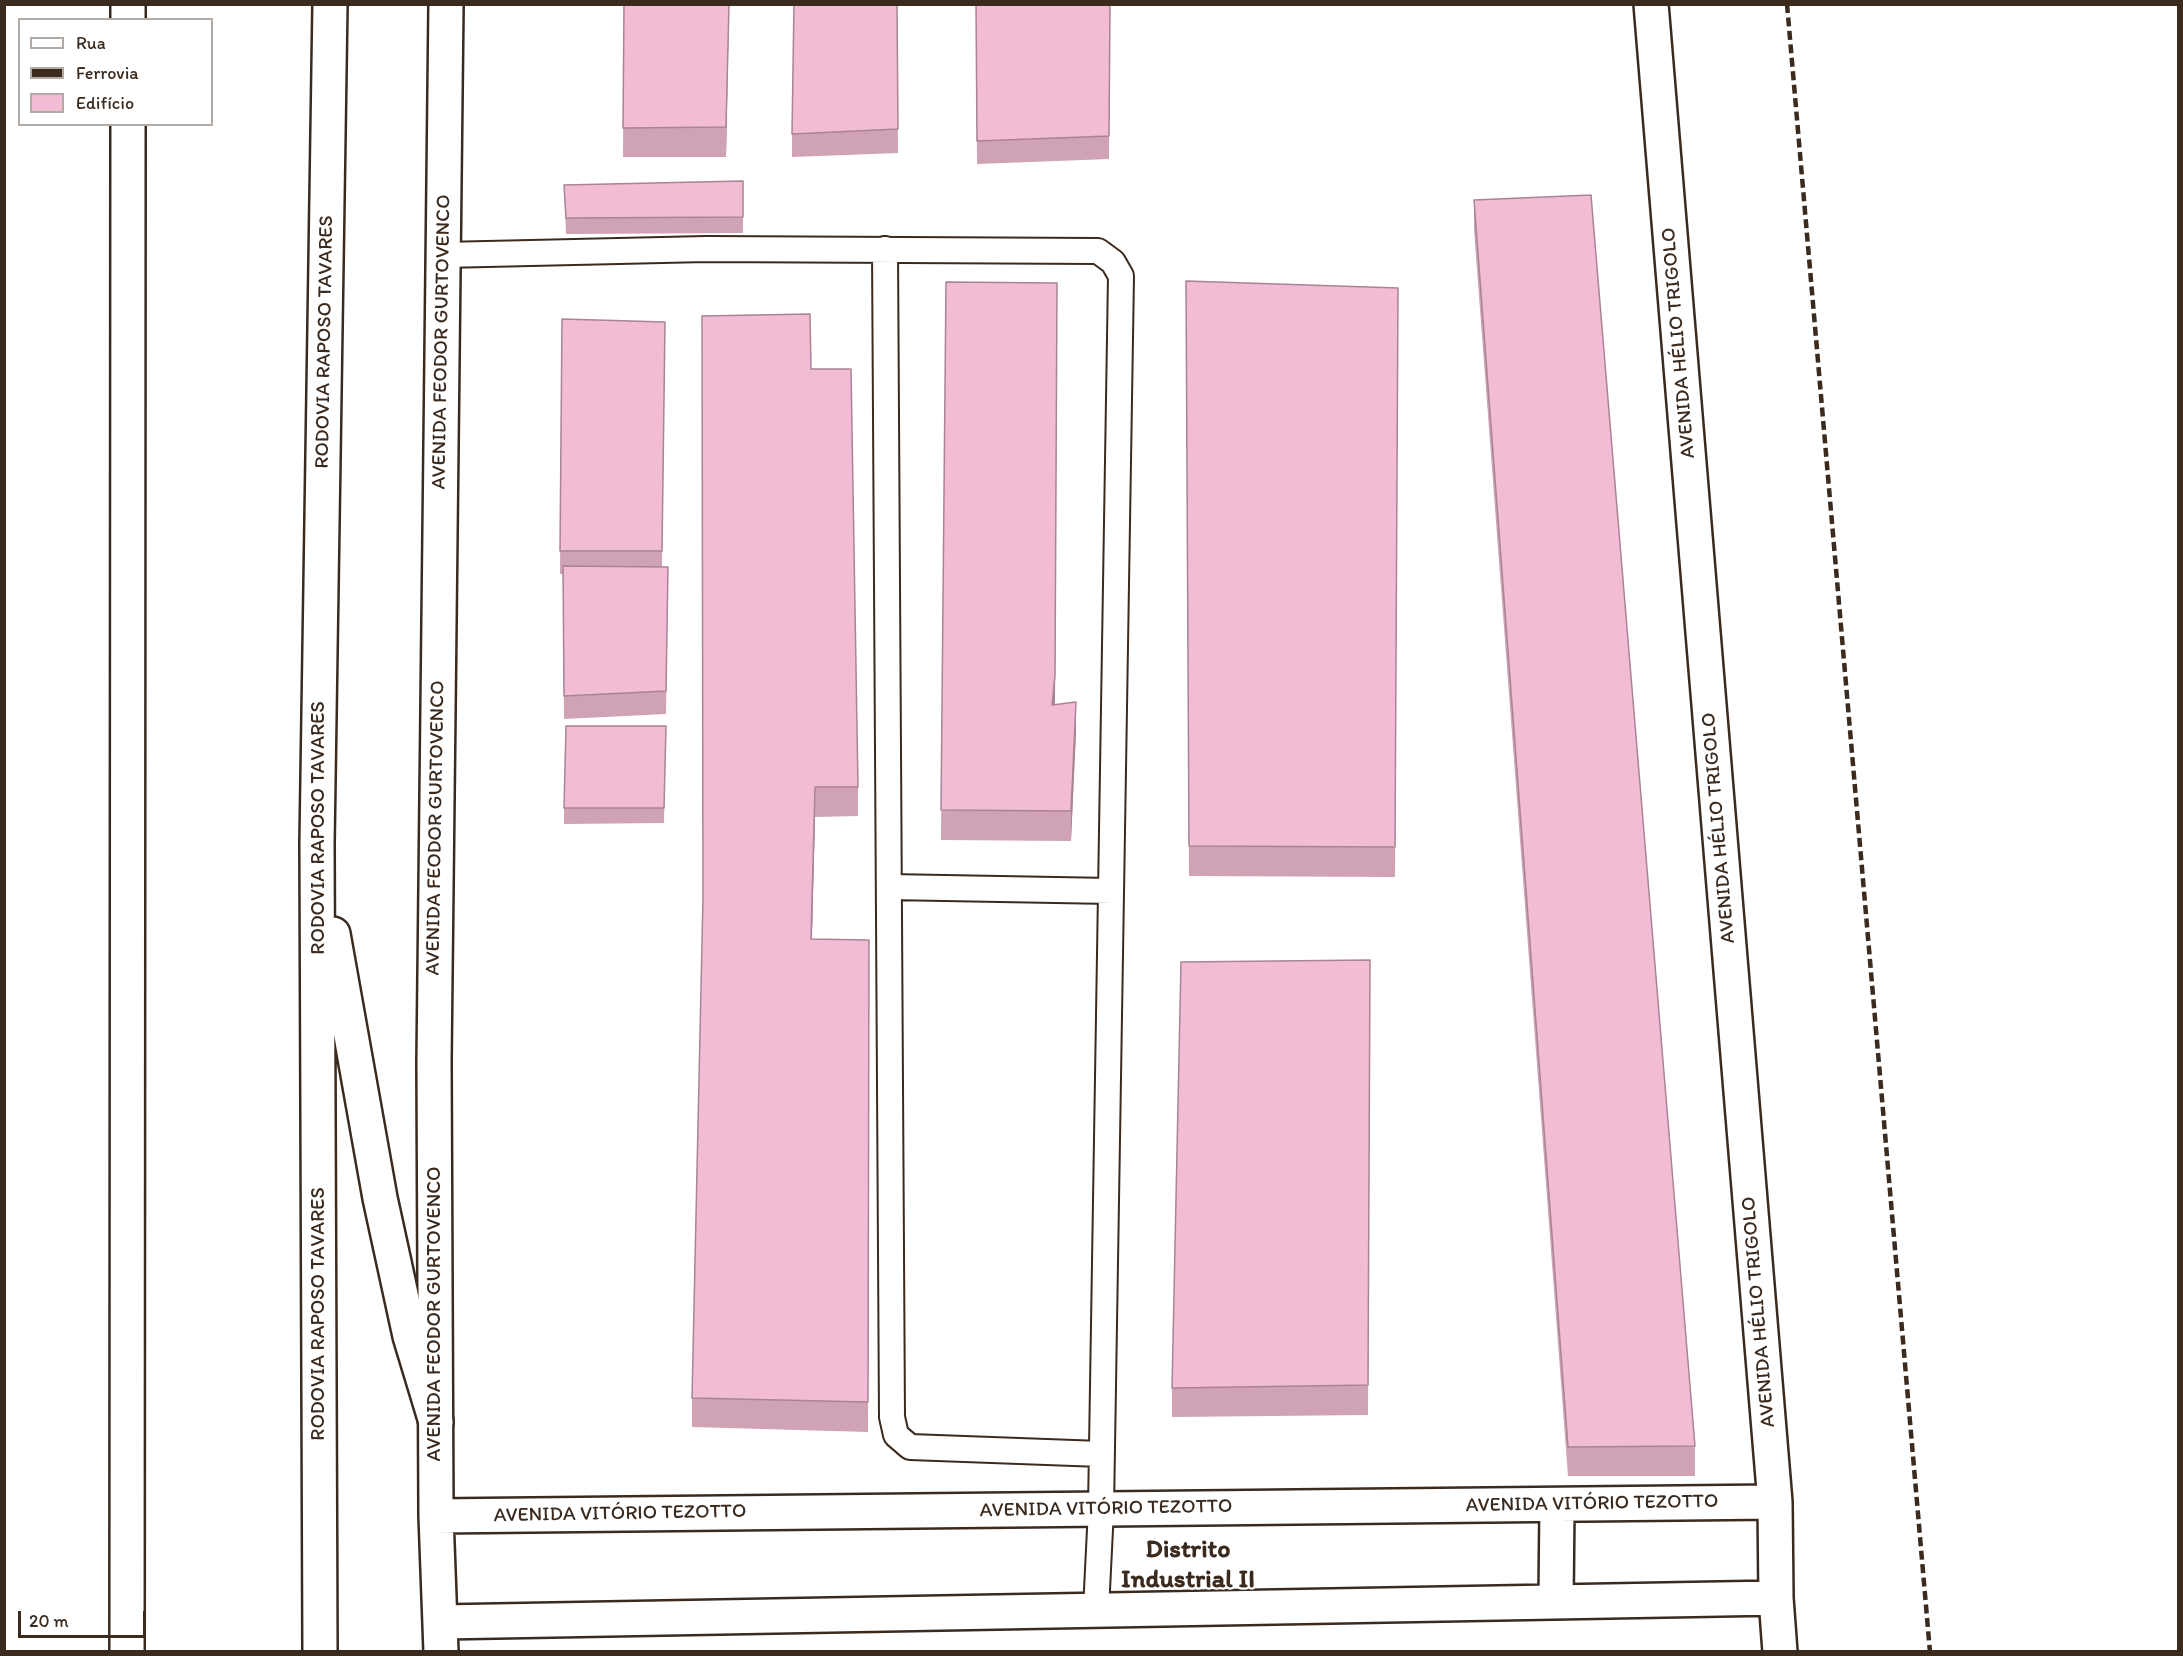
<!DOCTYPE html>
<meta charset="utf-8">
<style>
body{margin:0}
#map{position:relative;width:2183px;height:1656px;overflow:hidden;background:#fff;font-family:Itim,sans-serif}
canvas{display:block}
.frame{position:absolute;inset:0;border:6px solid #3b2a1e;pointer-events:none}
.legend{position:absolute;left:18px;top:18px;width:195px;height:108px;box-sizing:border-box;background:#fff;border:2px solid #b1aaa5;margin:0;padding:8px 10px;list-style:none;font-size:18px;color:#3b2a1e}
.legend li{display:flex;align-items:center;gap:12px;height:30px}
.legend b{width:30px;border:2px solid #b1aaa5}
.scale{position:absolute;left:18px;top:1611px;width:128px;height:27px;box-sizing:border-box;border:3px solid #3b2a1e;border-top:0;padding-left:8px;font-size:18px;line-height:21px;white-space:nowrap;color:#3b2a1e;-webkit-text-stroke:4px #fff;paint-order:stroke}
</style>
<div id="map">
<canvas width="2183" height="1656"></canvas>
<div class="frame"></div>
<ul class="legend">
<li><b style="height:8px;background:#fff"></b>Rua</li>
<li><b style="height:8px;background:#3b2a1e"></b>Ferrovia</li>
<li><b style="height:16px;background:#f2bcd4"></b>Edifício</li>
</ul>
<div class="scale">20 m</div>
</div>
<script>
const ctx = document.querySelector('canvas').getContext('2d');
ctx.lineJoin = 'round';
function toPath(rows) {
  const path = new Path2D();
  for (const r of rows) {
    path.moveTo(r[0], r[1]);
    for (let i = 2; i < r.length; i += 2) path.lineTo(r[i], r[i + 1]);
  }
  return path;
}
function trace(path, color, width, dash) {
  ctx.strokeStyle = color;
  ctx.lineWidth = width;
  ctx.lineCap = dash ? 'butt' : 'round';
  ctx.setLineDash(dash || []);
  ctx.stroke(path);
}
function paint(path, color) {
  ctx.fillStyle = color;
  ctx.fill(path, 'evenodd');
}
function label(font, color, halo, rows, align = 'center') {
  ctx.font = font + ' Itim,sans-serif';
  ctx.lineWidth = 4.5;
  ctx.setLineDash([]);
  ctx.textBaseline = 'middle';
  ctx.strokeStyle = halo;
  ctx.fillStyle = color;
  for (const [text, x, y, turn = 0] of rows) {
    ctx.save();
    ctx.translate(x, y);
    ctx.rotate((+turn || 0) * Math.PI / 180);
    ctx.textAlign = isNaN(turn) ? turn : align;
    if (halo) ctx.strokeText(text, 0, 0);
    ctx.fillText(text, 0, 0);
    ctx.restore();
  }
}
const lane = toPath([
 [885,249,892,1417,896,1435,910,1447,1101,1454],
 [443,255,706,249,1098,251,1113,262,1121,276,1101,1509,1096,1610],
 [889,887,1111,891]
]);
const street = toPath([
 [1651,4,1775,1502,1776,1598,1780,1652],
 [436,1516,1775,1502],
 [1556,1602,1557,1505],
 [441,1622,1776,1598],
 [441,1652,436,1516,434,1061,446,4]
]);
const highway = toPath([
 [128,20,128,4],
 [333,934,380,1198,410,1336,436,1422],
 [127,1652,128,124],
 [320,1652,317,843,330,4]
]);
trace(lane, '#3b2a1e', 28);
trace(street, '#3b2a1e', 38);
trace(highway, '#3b2a1e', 38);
trace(lane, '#fff', 24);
trace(street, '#fff', 33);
trace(highway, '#fff', 33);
trace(toPath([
 [1787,4,1930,1652]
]), '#3b2a1e', 4.5, [9, 4.5]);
paint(toPath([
 [624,4,729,4,726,157,623,157],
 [897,4,898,153,792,157,792,134],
 [976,4,1110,4,1109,159,977,164],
 [743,181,743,233,566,234,564,185],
 [1474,200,1695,1446,1695,1476,1568,1476,1474,230],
 [1186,281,1398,288,1395,877,1189,876],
 [946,282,1055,704,1076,731,1071,841,941,840],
 [562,319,665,322,662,567,668,567,666,714,564,719,563,574,560,574],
 [811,369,858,787,858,816,815,817,812,939,869,940,868,1432,692,1427,692,1398],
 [666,726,664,823,564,824,564,808],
 [1370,960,1368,1415,1172,1417,1172,1388]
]), '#d0a2b6');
paint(toPath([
 [729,4,726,157,726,127],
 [1057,283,1055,705,1052,735],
 [1076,702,1076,731,1071,841,1071,811],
 [815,787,815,817,811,969,811,939]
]), '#a98494');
const building = toPath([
 [624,4,729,4,726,127,623,128,624,4],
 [794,4,897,4,898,129,792,134,794,4],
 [976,4,1110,4,1109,136,977,141,976,4],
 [743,181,743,217,566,218,564,185,743,181],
 [1591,195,1695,1446,1568,1447,1474,200,1591,195],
 [1186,281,1398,288,1395,847,1189,846,1186,281],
 [946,282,1057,283,1055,675,1052,705,1076,702,1071,811,941,810,946,282],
 [810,314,811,369,851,369,858,787,815,787,811,939,869,940,868,1402,692,1398,703,897,702,316,810,314],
 [562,319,665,322,662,551,560,551,562,319],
 [563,566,668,567,666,691,564,696,563,566],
 [566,726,666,726,664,808,564,808,566,726],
 [1370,960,1368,1385,1172,1388,1181,962,1370,960]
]);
paint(building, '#f2bcd4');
trace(building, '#a98494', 1.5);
label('20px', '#3b2a1e', '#fff', [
 ["RODOVIA RAPOSO TAVARES",325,342,-89],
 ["AVENIDA FEODOR GURTOVENCO",442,342,-89],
 ["AVENIDA HÉLIO TRIGOLO",1679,343,-95],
 ["RODOVIA RAPOSO TAVARES",319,828,-90],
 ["AVENIDA FEODOR GURTOVENCO",436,828,-89],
 ["AVENIDA HÉLIO TRIGOLO",1719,828,-95],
 ["AVENIDA HÉLIO TRIGOLO",1759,1312,-95],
 ["RODOVIA RAPOSO TAVARES",319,1314,-90],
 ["AVENIDA FEODOR GURTOVENCO",435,1314,-90],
 ["AVENIDA VITÓRIO TEZOTTO",1592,1504,-1],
 ["AVENIDA VITÓRIO TEZOTTO",1106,1509,-1],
 ["AVENIDA VITÓRIO TEZOTTO",620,1514,-1]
]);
label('bold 26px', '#3b2a1e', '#fff', [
 ["Distrito",1188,1550],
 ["Industrial II",1188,1580]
]);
</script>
